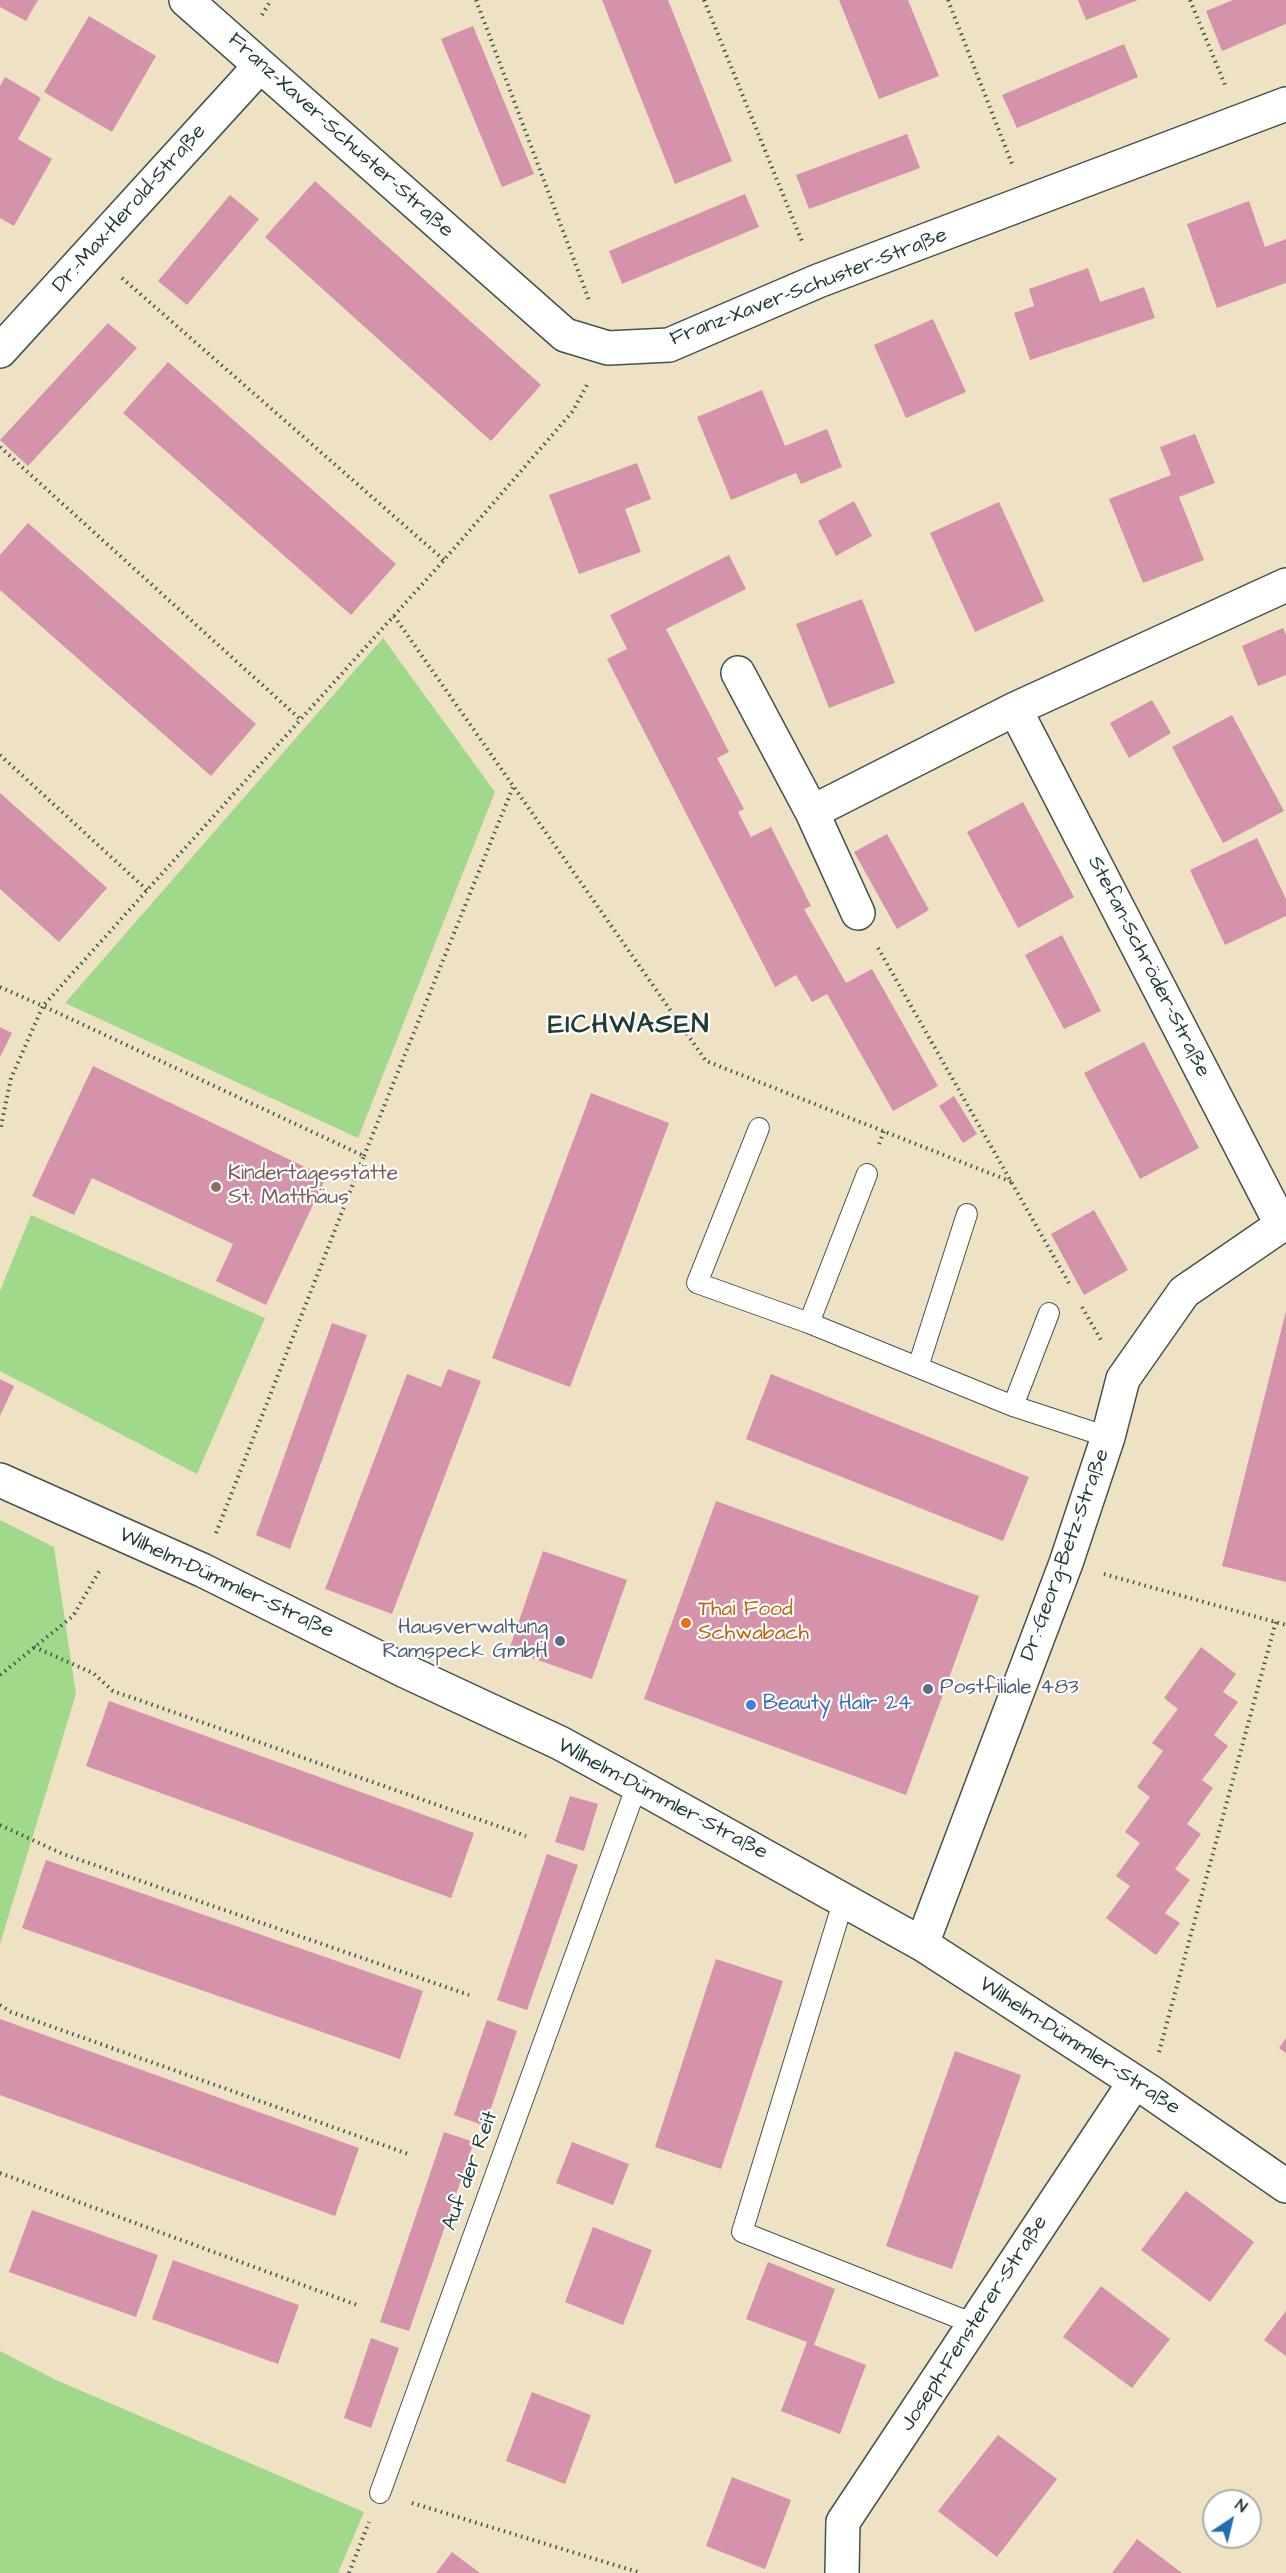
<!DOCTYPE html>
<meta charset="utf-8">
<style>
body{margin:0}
#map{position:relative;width:1286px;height:2573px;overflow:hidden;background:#efe2c4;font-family:"Architects Daughter",sans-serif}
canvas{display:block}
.north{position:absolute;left:1202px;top:2489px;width:60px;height:60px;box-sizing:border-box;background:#fff;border:2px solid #a5b1ae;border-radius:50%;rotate:35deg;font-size:16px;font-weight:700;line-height:24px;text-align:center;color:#1f3d34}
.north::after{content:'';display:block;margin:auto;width:21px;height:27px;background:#1f6fb2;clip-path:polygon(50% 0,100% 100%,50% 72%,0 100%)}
</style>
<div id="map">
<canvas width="1286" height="2573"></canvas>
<div class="north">N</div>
</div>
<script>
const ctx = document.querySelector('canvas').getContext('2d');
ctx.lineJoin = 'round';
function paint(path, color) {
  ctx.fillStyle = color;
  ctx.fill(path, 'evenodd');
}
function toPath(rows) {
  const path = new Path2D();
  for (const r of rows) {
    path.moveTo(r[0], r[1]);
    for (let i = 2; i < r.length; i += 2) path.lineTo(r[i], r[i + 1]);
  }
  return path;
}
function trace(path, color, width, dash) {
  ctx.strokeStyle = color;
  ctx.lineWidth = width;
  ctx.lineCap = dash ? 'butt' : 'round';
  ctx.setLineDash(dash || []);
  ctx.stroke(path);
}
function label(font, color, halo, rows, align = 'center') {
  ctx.font = font + ' "Architects Daughter",sans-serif';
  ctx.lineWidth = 4.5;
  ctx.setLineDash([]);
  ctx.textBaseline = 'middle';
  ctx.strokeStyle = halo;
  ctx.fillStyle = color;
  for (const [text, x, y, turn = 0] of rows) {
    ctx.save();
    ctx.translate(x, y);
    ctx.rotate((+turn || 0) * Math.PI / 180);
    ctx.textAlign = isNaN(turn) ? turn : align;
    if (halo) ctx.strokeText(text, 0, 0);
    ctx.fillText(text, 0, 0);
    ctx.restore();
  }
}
paint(toPath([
 [383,638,495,792,358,1138,65,1003],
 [31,1215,265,1318,197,1474,0,1371,0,1291],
 [0,1520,54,1547,76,1694,0,1944],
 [0,2351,56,2380,364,2512,338,2573,0,2573]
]), '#a1d98b');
paint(toPath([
 [0,0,38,0,26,21,0,7],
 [602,0,668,0,732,161,675,184],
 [839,0,908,0,939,76,879,99],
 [1078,0,1138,0,1086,20],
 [1233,0,1286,0,1286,24,1222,51,1206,11],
 [89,16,156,56,112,132,44,92],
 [473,26,534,174,502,187,441,39],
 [1124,44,1138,77,1017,128,1002,95],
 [5,77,41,98,18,139,52,159,14,226,0,218,0,86],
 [907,134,920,168,809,209,796,175],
 [315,181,541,385,491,441,265,237],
 [745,194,759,227,622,284,609,251],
 [230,195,259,219,187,305,158,281],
 [1249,201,1265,247,1286,239,1286,283,1217,308,1187,224],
 [1088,268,1100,302,1144,287,1155,318,1030,360,1014,313,1034,306,1029,289],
 [933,319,966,392,906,418,874,345],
 [108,323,137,348,28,466,0,440],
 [168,362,396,564,351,615,123,413],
 [762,390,785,446,827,429,842,467,801,484,796,473,731,500,697,417],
 [1195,434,1215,483,1179,497,1204,560,1143,583,1109,499,1171,475,1160,447],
 [637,463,651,499,625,509,641,552,579,574,549,495],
 [854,501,872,536,836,556,818,521],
 [999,502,1044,601,975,632,930,533],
 [28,523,256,724,211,776,0,590,0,555],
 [729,555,746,589,666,629,729,752,717,758,744,809,738,812,751,837,771,827,811,906,804,909,846,983,872,969,938,1086,893,1111,827,994,812,1002,796,975,775,987,607,659,627,649,610,615],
 [862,599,895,683,829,708,796,624],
 [1283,628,1286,635,1286,675,1258,686,1242,646],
 [1152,700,1171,733,1129,758,1110,723],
 [1232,715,1284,811,1223,843,1172,747],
 [0,793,107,888,59,942,0,889],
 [1023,802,1074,897,1018,928,967,832],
 [887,834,929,910,897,929,854,852],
 [1257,838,1286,899,1286,916,1225,945,1190,870],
 [1062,935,1101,1011,1064,1029,1025,955],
 [0,1027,12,1033,0,1057],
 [1144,1042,1199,1148,1140,1179,1084,1073],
 [93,1066,326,1177,266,1305,216,1281,233,1244,92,1178,74,1215,32,1196],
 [591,1093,669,1123,570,1387,492,1358],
 [954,1096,977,1134,963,1143,939,1106],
 [1094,1210,1128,1270,1084,1295,1051,1234],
 [1286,1311,1286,1582,1222,1566],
 [332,1323,367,1335,290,1549,256,1535],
 [448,1369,481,1381,392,1614,325,1589,407,1374,441,1387],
 [771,1374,1029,1477,1003,1541,746,1439],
 [0,1379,14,1386,0,1416],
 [716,1501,979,1596,906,1795,644,1699],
 [543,1551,627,1580,592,1679,509,1650],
 [1201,1647,1236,1674,1223,1692,1238,1702,1214,1735,1228,1746,1202,1780,1213,1788,1187,1824,1201,1834,1175,1869,1190,1880,1165,1913,1180,1923,1156,1955,1106,1918,1130,1886,1116,1876,1140,1843,1125,1832,1150,1797,1137,1787,1163,1751,1152,1743,1178,1709,1164,1698],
 [109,1701,474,1833,451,1898,86,1766],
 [570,1796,598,1804,584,1851,555,1842],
 [547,1854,578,1865,527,2010,497,2000],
 [46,1860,423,1991,400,2059,22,1928],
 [716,1959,783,1981,721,2169,655,2147],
 [0,2019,359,2148,335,2216,0,2095],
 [487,2020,517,2031,485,2126,454,2115],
 [1286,2038,1286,2053,1279,2048],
 [955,2051,1021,2075,952,2269,886,2246],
 [444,2132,474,2142,409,2331,380,2322],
 [572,2142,629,2164,613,2205,556,2183],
 [1186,2191,1254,2242,1210,2302,1141,2250],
 [32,2210,158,2255,136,2317,9,2272],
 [593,2227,652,2250,623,2325,565,2302],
 [173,2260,299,2305,278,2364,152,2319],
 [768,2262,835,2289,814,2345,866,2365,840,2434,781,2411,807,2342,746,2319],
 [1101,2286,1170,2339,1132,2388,1063,2337],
 [1286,2311,1286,2356,1264,2340],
 [371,2338,399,2348,371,2428,344,2418],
 [532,2392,591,2415,565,2484,506,2461],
 [998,2435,1057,2479,997,2557,938,2511],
 [732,2477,791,2500,765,2569,706,2546],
 [1137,2539,1182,2573,1112,2573],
 [452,2552,480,2573,436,2573]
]), '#d492ab');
const service = toPath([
 [759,1128,697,1283,809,1323,1013,1406,1108,1437],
 [809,1323,867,1174],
 [918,1367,967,1214],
 [1013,1406,1049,1313],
 [844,1899,742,2232,974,2324],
 [380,2493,637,1785]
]);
const minor = toPath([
 [186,0,565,335,608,348,669,345,818,281,1286,104],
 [0,351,260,66],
 [738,673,812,812,858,913],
 [1015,709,1281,1224],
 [812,812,1015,709,1286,585],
 [0,1480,202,1570,403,1670,560,1743,637,1785,922,1944,1149,2091,1286,2186],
 [922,1944,1066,1563,1108,1437,1123,1379,1184,1292,1286,1222],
 [842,2573,843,2522,1134,2083]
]);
trace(service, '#3e564a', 22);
trace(minor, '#3e564a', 36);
trace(toPath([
 [476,0,589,300],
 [704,0,803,244],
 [948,0,1012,164],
 [1190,0,1225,85],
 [262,15,271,0],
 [122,278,444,560],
 [0,447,301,720],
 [394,616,706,1061,1012,1182],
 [0,755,147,890],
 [878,948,1070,1285],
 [0,987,43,1006,11,1078,0,1131],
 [879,1144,884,1131],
 [364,1156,513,787],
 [1082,1307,1101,1340],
 [216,1533,364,1156,43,1006,444,560,573,411,588,383],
 [1104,1574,1286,1625],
 [34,1647,93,1673,113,1691,526,1836],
 [0,1675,73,1616,101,1568],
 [0,1825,63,1854,469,1995],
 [0,2005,11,2012,411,2155],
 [1159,2052,1276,1621],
 [0,2173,357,2305],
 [412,2503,641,2573],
 [349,2573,369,2522]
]), '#3e564a', 4, [1.5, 4.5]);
trace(service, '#fff', 20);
trace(minor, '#fff', 33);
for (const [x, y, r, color] of [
 [216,1187,6,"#8d6e63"],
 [686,1623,6,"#e8710a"],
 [560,1641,6,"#5c6f8a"],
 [928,1689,6,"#5c6f8a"],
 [751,1705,6,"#3f7fe0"]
]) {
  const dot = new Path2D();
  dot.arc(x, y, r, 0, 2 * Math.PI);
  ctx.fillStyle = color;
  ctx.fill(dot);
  trace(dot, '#fff', 2);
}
label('21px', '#1f3d34', '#fff', [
 ["Franz-Xaver-Schuster-Straße",340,136,42],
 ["Dr.-Max-Herold-Straße",130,209,-48],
 ["Franz-Xaver-Schuster-Straße",809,288,-21],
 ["Stefan-Schröder-Straße",1148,967,63],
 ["Dr.-Georg-Betz-Straße",1066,1555,-70],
 ["Wilhelm-Dümmler-Straße",226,1584,25],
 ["Wilhelm-Dümmler-Straße",662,1800,28],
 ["Wilhelm-Dümmler-Straße",1079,2047,33],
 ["Auf der Reit",471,2171,-70],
 ["Joseph-Fensterer-Straße",975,2324,-57]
]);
label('21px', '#785e54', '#fff', [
 ["Kindertagesstätte",228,1175],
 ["St. Matthäus",228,1199]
], 'left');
label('21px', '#c56008', '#fff', [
 ["Thai Food",698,1611],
 ["Schwabach",698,1635]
], 'left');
label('21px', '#4e5e75', '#fff', [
 ["Hausverwaltung",548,1629],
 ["Ramspeck GmbH",548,1653],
 ["Postfiliale 483",940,1689,"left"]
], 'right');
label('21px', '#366cbe', '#fff', [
 ["Beauty Hair 24",763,1705]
], 'left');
ctx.letterSpacing = '1.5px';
label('bold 27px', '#1f3d34', '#fff', [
 ["EICHWASEN",629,1026]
]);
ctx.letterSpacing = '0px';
</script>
